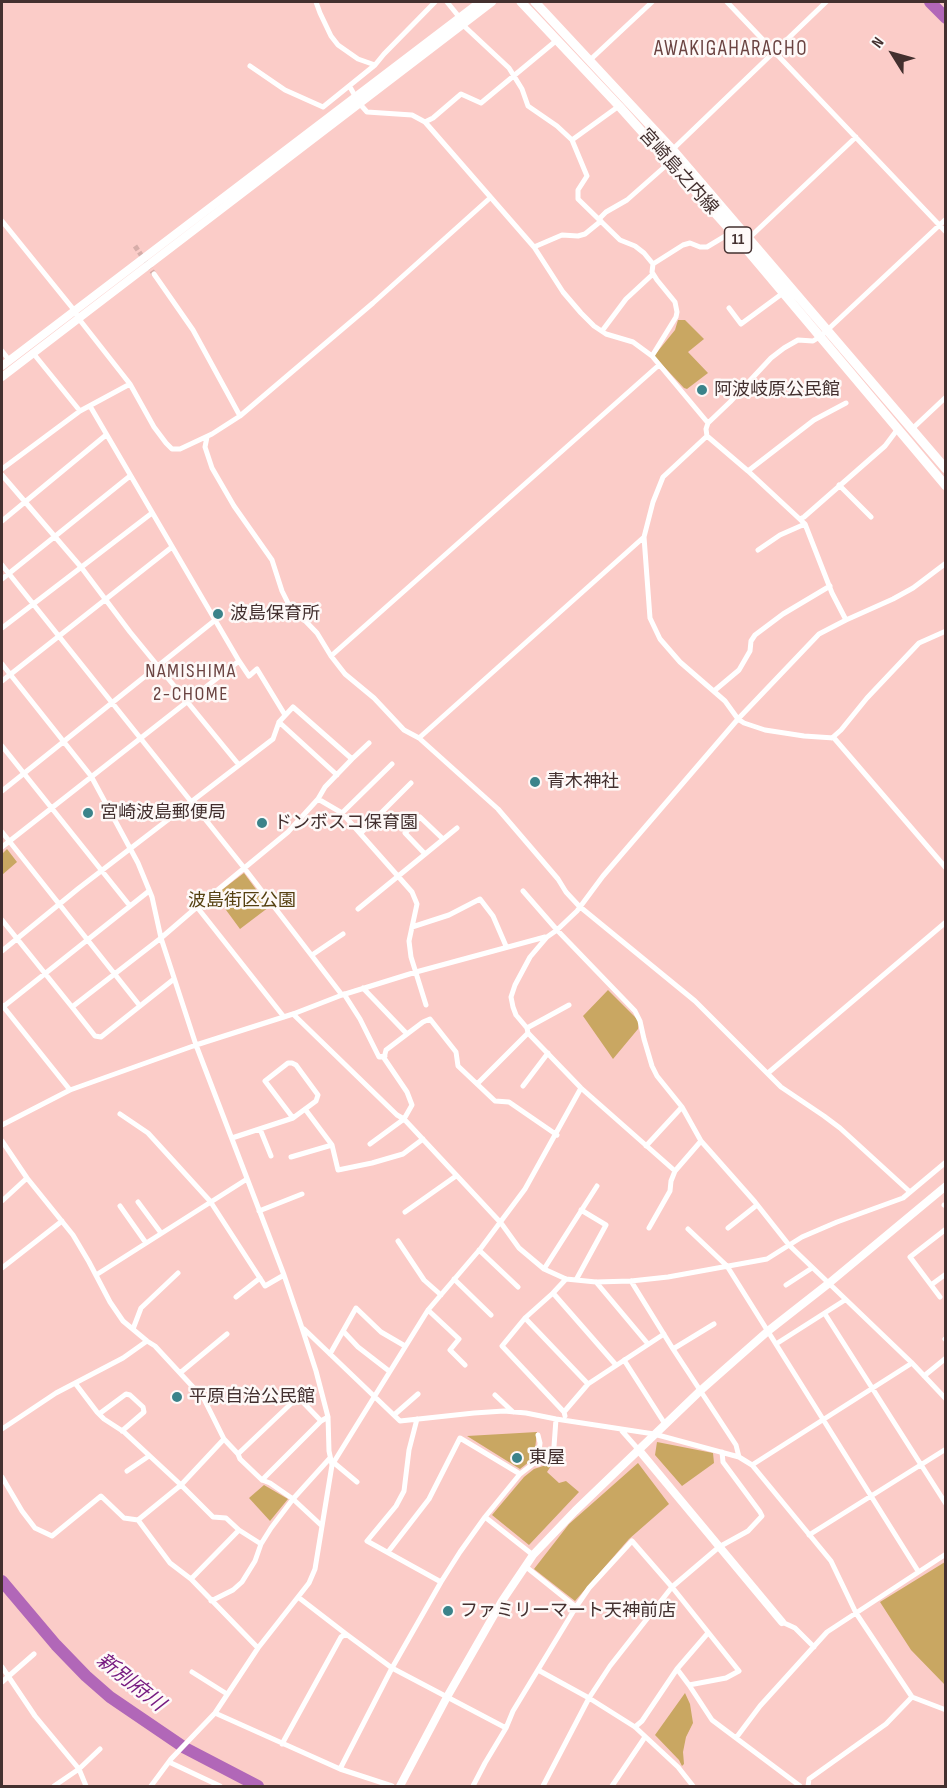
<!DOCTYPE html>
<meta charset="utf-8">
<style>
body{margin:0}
#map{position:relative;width:947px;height:1788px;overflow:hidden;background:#fbccc8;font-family:"Sofia Sans Condensed",sans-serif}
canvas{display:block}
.frame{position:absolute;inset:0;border:3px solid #43302f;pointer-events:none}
.north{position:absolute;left:863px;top:24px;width:60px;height:60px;-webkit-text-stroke:4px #fef9f8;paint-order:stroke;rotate:307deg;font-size:16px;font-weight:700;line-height:24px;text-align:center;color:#43302f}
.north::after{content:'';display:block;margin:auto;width:21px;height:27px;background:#43302f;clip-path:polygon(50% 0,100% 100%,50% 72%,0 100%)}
</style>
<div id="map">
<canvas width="947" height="1788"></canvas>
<div class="frame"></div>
<div class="north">N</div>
</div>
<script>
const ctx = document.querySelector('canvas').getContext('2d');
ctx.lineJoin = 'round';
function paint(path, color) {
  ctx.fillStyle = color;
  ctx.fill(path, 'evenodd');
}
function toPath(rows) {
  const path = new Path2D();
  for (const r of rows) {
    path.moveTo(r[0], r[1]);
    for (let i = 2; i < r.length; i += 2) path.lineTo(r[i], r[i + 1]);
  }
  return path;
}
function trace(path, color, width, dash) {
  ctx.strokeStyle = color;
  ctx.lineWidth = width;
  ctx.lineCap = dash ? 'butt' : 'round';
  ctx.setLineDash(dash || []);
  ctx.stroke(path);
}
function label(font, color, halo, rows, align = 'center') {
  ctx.font = font + ' "Sofia Sans Condensed","Noto Sans JP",sans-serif';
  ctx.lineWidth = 5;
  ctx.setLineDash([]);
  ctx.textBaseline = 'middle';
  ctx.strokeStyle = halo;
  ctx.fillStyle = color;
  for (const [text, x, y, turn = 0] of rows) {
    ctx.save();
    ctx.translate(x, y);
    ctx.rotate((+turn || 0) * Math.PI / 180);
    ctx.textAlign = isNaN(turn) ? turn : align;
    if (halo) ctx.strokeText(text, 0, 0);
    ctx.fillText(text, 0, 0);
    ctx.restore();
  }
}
paint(toPath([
 [678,320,685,320,704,339,688,352,708,373,687,389,684,388,654,356,675,330],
 [7,849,17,862,2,875,2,854],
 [244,873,269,907,240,929,215,895],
 [608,990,639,1021,638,1029,613,1059,583,1016],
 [537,1432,534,1458,520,1469,467,1436],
 [657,1442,713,1453,714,1463,682,1486,655,1455],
 [638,1463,669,1504,629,1539,575,1601,534,1569,569,1524],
 [549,1464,551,1466,547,1472,559,1483,566,1481,579,1492,529,1545,492,1515,524,1477,534,1469],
 [264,1485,288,1499,270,1521,249,1498],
 [945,1562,945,1685,911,1650,880,1602],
 [685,1693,690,1704,693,1723,686,1737,683,1752,684,1764,682,1766,679,1760,655,1735]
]), '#c9a762');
trace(toPath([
 [930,2,946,18],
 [2,1581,56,1645,86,1676,110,1697,185,1748,258,1786]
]), '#b167b8', 12);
trace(toPath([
 [135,246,154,274]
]), '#d6ada9', 5, [5, 2.5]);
trace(toPath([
 [316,2,320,13,331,36,338,45,358,59,375,65],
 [447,2,460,18],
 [727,2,946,232],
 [463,25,509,68,522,89,528,106,557,126,572,140,587,176,578,190,578,199,620,240,635,246,644,253,653,264,652,272,657,280,675,302,677,312,676,317,652,356],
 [590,60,652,2],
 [250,66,285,90,323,107,375,65,384,54,435,2],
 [350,87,359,103,367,112,412,115,425,122,534,247,563,292,581,313,594,326,606,334,633,342,652,356,708,423],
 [425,122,433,118,461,94,481,103,557,40],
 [572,140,619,106],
 [672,150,826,2],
 [600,218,606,212,627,200,670,162],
 [2,221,74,310,79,319,130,384,154,427,166,443,172,449,180,449,212,434,240,416,373,303,490,198],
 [749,238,856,137],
 [534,247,562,235,578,236,585,234,601,221],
 [653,264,683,245,690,243,700,247,707,247,732,232],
 [154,274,193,330,240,416],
 [729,308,741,324,783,293],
 [602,331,626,299,653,274],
 [2,351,9,360],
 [33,353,80,411],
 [912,429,946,397],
 [707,436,663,477,653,502,644,537,650,618,660,639,680,662,725,701,738,719,744,723,765,730,804,736,834,738,946,868],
 [207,437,205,447,212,468,234,506,272,560,282,591,288,603,317,633,331,656,345,674,374,698,404,730,419,738,498,809,558,879,566,892,579,906,695,1001,781,1087,824,1116,840,1128,910,1192],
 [2,469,80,411,130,384],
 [748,471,814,420,846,403],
 [2,475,81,567,130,632,239,765],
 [839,485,871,517],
 [800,519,804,517,885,446,897,430],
 [2,521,106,435],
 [758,550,780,535,805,524],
 [2,565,245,869,342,995],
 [2,579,130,476],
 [846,620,832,593,805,524,748,471,707,436,706,429,708,423,730,402,771,358,784,348,798,340,813,341,821,336,946,219],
 [2,628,152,513],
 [331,656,659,365],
 [239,661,249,676,257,669,285,715],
 [2,664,91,776,138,863,152,897,161,938,196,1045,284,1275,302,1328,316,1371,328,1417,329,1451,332,1465,315,1569,309,1583,258,1648,215,1713,171,1759,151,1786],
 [2,681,172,547],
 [714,691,739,670,750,651,751,641,755,635,783,614,830,586],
 [279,722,337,775],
 [419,738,644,537],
 [832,738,841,730,867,698,919,643,946,631],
 [2,746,130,906],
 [2,791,214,621],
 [318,799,342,813,412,892,417,904,409,941,411,957,426,1005],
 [342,813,392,764],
 [2,832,140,1006],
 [361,833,411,783],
 [2,847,239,661,90,406],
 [425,854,405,833,420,817,443,839],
 [523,891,557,930,635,1011,640,1021,644,1039,652,1066,657,1076,682,1107,701,1141,755,1202,789,1245,912,1363,946,1399],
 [197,907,284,1017],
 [358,909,457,828],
 [2,920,72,1007,161,938,197,907,288,832,318,799,325,787,352,759],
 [412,927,449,915,480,899,493,916,506,946],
 [2,951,79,888,273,739,279,722,293,707,352,759,369,743],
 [312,955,343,934],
 [363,988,407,1034],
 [344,994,360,1019,379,1057,385,1056],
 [2,1005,70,1090],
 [3,1007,149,891],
 [72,1007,95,1036,101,1037,174,979],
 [293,1014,397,1115,404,1119,501,1223,519,1248,544,1269,566,1279,596,1282,631,1281,668,1277,767,1259,802,1237,837,1222,903,1198,946,1162],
 [527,1028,569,1005],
 [768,1073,946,922],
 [477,1084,528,1033],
 [523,1086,548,1053],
 [305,1109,332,1145,338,1170,372,1163,403,1154,423,1139],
 [120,1114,148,1133,210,1201,265,1286,284,1275],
 [2,1125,70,1090,196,1045,293,1014,342,995,416,972,545,937],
 [260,1129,271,1156],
 [232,1138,293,1118,316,1101,318,1095,296,1065,292,1063,288,1063,265,1081,293,1118],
 [2,1141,27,1178,73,1235,89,1262,110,1302,123,1321,147,1341,155,1346,204,1399,224,1439,238,1454,240,1459,262,1480,270,1483,293,1499,322,1526],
 [701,1141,675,1171,581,1088,528,1033,527,1028,516,1015,513,1007,511,997,515,985,530,957,547,937,557,930,577,911,603,876,738,719,819,634,846,620,893,599,913,588,946,563],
 [370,1144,404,1119,412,1105,407,1092,384,1058,386,1050,423,1022,430,1019,456,1052,458,1066,495,1101,509,1102,557,1135],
 [646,1146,682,1107],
 [291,1157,332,1145],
 [2,1201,27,1178],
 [138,1202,161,1233],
 [944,1205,946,1206],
 [120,1206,146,1243],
 [259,1211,302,1194],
 [405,1212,456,1176],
 [649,1228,670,1191,671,1181,675,1171],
 [728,1228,757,1205],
 [688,1229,727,1266,918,1571],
 [946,1229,910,1257,931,1285,946,1274],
 [398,1241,424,1280,441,1295],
 [479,1250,518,1287],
 [2,1268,62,1221],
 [544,1269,597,1186],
 [96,1275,247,1179],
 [454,1279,491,1315],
 [576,1280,606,1225,581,1210],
 [631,1281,673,1349,736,1445,739,1457],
 [596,1282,648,1344],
 [786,1285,812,1268],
 [931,1285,940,1297],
 [553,1293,616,1365],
 [236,1297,260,1278],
 [428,1310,459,1339,450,1350,465,1365],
 [825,1314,946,1504],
 [525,1318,588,1384],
 [133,1329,141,1308,178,1273],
 [304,1329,400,1421,474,1413,504,1411,526,1413,556,1419,654,1434,739,1457,752,1465,831,1561,856,1613,912,1697,946,1710],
 [343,1331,358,1347,389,1371],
 [945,1339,946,1340],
 [776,1344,845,1300],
 [673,1349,714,1324],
 [330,1354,356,1308,381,1332,405,1346],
 [624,1360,665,1424],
 [180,1373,227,1334],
 [924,1376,946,1358],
 [75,1383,97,1412,104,1419,124,1432,181,1485,213,1517,226,1518,239,1530],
 [495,1395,513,1412],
 [564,1412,502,1346,525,1318,553,1293,566,1279],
 [99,1414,126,1394,130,1395,143,1407,144,1412,122,1431],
 [394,1415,418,1394],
 [565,1416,564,1412,588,1384,664,1334],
 [417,1419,409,1450,404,1491,396,1506,367,1541,441,1582],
 [2,1429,56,1393,123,1358,147,1341],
 [622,1431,638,1449],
 [238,1454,298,1397,321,1421,328,1417],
 [538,1460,540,1443,538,1435],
 [333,1462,357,1482],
 [332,1465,428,1310,481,1248,525,1189,581,1088],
 [752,1465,912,1363],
 [127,1471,149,1456],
 [2,1477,22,1511,35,1528,52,1536,101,1496,124,1518,138,1520,170,1563,191,1579,258,1648],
 [262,1480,321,1421],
 [485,1517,533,1555],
 [138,1520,181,1485,224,1439],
 [809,1535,946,1449],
 [388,1552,429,1499,460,1438,520,1474],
 [525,1566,576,1607],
 [191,1579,239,1530,261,1544],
 [298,1597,346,1634],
 [211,1601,233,1590,242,1582,255,1561,261,1544,271,1528,293,1499,330,1458],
 [782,1622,795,1628,814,1647],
 [2,1667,35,1716,79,1769,86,1786],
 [677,1669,689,1685],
 [538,1670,589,1698,635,1727,678,1767,693,1786],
 [192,1672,227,1694],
 [2,1682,34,1654],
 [215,1713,340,1769,392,1786],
 [635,1727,642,1721,677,1669,708,1633],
 [736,1738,760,1706,827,1632,946,1554],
 [282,1744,341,1637,346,1634,392,1668,506,1728],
 [169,1762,220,1786],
 [340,1769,392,1668,441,1582,460,1552,485,1517,520,1474,538,1460,553,1460,556,1419],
 [54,1786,79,1769,100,1749],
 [473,1786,485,1763,506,1728,513,1711,576,1607,589,1588,632,1541,672,1587,739,1671,726,1678,689,1685,712,1720,800,1786],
 [543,1786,589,1698,610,1666,672,1587,719,1547,748,1531,762,1516,760,1512,723,1462,722,1452],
 [612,1786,645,1737],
 [808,1786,809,1779,886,1724,912,1697]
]), '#fff', 5);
trace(toPath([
 [2,366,480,2],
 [2,377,492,2],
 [638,1449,782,1622],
 [400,1786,447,1697,502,1601,533,1555,575,1511,700,1391,768,1331,828,1284,946,1186]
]), '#fff', 8);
trace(toPath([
 [521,2,619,106,732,232,946,486],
 [535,2,672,149,946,469]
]), '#fff', 9);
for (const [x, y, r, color] of [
 [702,390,6,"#3b838a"],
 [218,614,6,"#3b838a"],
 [535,782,6,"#3b838a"],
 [88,813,6,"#3b838a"],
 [262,823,6,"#3b838a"],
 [177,1397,6,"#3b838a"],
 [517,1458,6,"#3b838a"],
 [448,1611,6,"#3b838a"]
]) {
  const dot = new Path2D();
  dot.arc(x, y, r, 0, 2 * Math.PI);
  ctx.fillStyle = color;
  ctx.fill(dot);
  trace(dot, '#fef9f8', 2);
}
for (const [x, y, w] of [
 [738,240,27]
]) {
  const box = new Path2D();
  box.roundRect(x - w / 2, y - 13, w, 26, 4.5);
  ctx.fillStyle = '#fef9f8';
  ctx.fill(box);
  trace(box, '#43302f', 1.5);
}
label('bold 16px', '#43302f', null, [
 ["11",738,240]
]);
label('18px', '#43302f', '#fef9f8', [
 ["宮崎島之内線",678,172,48]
]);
label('18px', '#43302f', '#fef9f8', [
 ["阿波岐原公民館",714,390],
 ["波島保育所",230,614],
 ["青木神社",547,782],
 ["宮崎波島郵便局",100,813],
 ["ドンボスコ保育園",274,823],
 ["平原自治公民館",189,1397],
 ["東屋",529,1458],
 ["ファミリーマート天神前店",460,1611]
], 'left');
label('18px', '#554010', '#fef9f8', [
 ["波島街区公園",242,901]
]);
ctx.letterSpacing = '1.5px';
label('20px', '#6b4442', '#fef9f8', [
 ["NAMISHIMA",191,672],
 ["2-CHOME",191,695]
]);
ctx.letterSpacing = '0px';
label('italic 20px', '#771b81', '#fef9f8', [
 ["新別府川",130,1683,38]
]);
ctx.letterSpacing = '1.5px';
label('21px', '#6b4442', '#fef9f8', [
 ["AWAKIGAHARACHO",731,50]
]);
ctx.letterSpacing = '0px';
</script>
